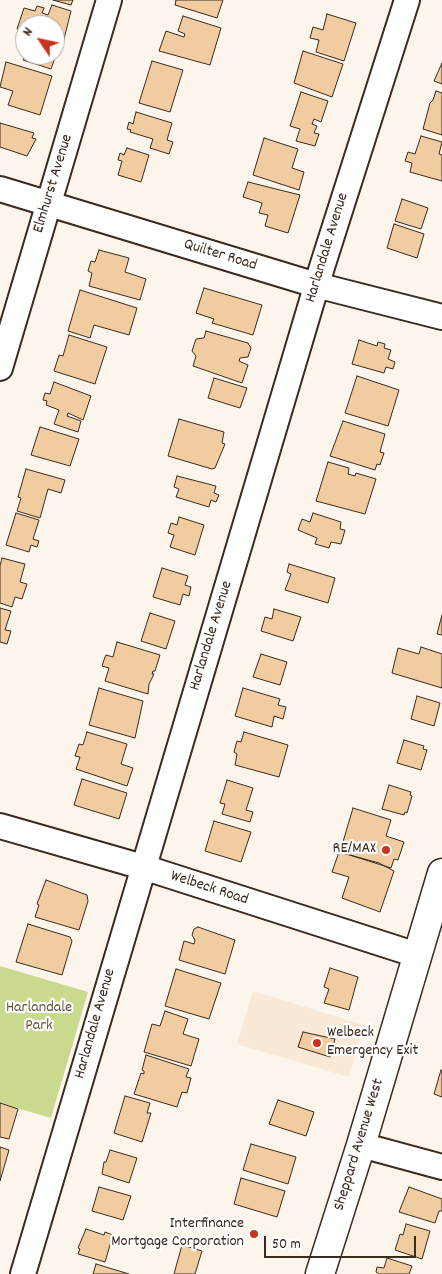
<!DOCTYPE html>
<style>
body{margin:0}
#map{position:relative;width:442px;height:1274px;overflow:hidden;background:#fcf5ec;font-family:Dekko,sans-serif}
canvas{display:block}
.north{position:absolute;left:15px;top:15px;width:50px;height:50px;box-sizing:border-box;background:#fff;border:1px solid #b1aaa5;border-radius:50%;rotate:304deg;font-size:14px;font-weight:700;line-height:20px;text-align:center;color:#3b2a1e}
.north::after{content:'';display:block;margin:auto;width:18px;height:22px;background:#c8321e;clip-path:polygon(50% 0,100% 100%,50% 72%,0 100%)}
.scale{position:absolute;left:264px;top:1236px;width:152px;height:22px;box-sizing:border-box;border:2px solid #3b2a1e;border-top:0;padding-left:6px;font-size:15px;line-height:18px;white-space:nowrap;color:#3b2a1e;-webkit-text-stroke:4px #fff;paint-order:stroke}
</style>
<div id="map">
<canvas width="442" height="1274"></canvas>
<div class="north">N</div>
<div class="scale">50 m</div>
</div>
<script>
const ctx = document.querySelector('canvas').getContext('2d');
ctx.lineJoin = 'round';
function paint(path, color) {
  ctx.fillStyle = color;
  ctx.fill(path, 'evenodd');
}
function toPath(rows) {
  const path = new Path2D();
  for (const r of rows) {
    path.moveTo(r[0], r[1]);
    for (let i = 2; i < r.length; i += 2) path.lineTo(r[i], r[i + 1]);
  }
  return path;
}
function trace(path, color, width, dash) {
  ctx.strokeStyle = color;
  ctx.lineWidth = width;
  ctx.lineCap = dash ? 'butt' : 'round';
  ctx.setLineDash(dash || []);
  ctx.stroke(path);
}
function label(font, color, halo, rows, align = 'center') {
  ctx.font = font + ' Dekko,sans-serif';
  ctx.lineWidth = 4.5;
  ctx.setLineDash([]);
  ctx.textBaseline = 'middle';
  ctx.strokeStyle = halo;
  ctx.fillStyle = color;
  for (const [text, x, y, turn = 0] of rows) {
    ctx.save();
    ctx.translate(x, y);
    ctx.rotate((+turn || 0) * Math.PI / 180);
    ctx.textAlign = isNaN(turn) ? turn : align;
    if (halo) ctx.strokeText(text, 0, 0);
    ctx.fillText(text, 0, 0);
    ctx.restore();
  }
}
paint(toPath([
 [253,991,364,1025,349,1077,237,1044]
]), '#f9e9d6');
paint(toPath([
 [0,966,88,992,51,1118,0,1103]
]), '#c9d98d');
const building = toPath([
 [53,0,73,0,71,5,53,0],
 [176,0,223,0,217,18,175,5,176,0],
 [52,5,71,11,63,43,55,41,55,25,25,25,25,31,17,29,24,8,35,11,37,6,44,8,42,13,48,15,52,5],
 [327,14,356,23,344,61,316,52,319,40,310,38,313,27,323,30,327,14],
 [183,16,221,28,210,65,159,51,166,31,184,37,185,34,178,31,183,16],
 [55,48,58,49,51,69,23,60,25,55,55,55,55,48],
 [303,51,343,64,332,97,294,83,303,51],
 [152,61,183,70,170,112,139,103,152,61],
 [6,62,52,76,40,115,8,105,13,91,0,87,6,62],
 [442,63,442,84,434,81,442,63],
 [436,91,442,93,442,135,423,129,430,103,433,100,436,91],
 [301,92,328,101,321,122,314,119,312,124,317,126,314,133,319,134,315,146,296,141,300,129,290,126,301,92],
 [136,112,172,123,167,140,173,142,169,154,150,148,153,139,130,132,131,130,127,129,129,122,133,124,136,112],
 [0,123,34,133,32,138,36,139,27,156,0,147,0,123],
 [421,136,442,142,439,154,442,155,442,181,410,172,412,163,405,161,408,152,415,154,421,136],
 [264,138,298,149,292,168,304,172,299,190,253,175,264,138],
 [127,148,149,155,141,182,118,175,122,161,118,160,120,153,124,155,127,148],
 [248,182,300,195,288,233,265,226,268,215,259,213,262,203,243,197,248,182],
 [402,199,428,208,421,229,395,221,402,199],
 [394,224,424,234,417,258,387,248,394,224],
 [99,250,129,258,125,272,146,279,140,300,89,286,92,273,88,271,91,261,95,262,99,250],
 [204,288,262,305,253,335,212,323,214,319,196,313,204,288],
 [80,290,137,308,129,335,94,325,90,338,68,331,80,290],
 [206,331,248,343,251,348,248,357,240,358,239,361,248,365,242,383,193,366,196,356,192,351,196,339,204,338,206,331],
 [69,335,107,347,95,384,54,371,59,355,63,356,69,335],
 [359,340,377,346,378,342,385,344,384,348,391,350,388,359,395,362,393,369,386,367,384,373,352,364,359,340],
 [357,376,399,390,388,426,345,413,357,376],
 [214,378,247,388,240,408,208,398,214,378],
 [54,382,91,396,83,420,68,413,67,416,81,421,78,432,54,424,59,410,46,405,47,401,43,400,45,393,50,394,54,382],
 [179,419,224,432,222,443,225,444,215,468,212,469,168,456,179,419],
 [343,421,385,434,380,452,384,453,380,465,377,464,375,470,330,456,343,421],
 [40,427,79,439,70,466,31,455,40,427],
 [328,462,349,468,348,474,355,476,356,473,376,479,365,514,316,501,328,462],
 [26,469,65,480,61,493,48,489,40,518,17,511,21,498,18,497,26,469],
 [177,476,216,486,214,493,219,495,216,502,211,500,209,507,176,497,179,489,174,487,177,476],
 [16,513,39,520,33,539,39,541,37,547,31,545,29,552,6,545,16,513],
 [313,513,341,522,340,529,345,530,341,544,331,542,329,548,315,544,317,538,298,530,302,519,310,522,313,513],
 [179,517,204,525,195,555,170,547,174,535,168,533,171,523,177,525,179,517],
 [2,558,25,564,20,582,27,584,22,599,15,597,12,607,0,603,0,566,2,558],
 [289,564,335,578,328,603,285,590,291,574,287,572,289,564],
 [162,568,188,576,185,585,191,587,189,596,183,594,180,605,153,597,162,568],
 [0,608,11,611,5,630,11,631,7,644,0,642,0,608],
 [274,609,301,617,293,641,261,631,265,617,272,619,274,609],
 [150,613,175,621,166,649,141,641,150,613],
 [442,615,442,635,437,634,442,615],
 [117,642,160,655,155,671,153,671,152,674,154,674,149,684,148,694,105,681,109,668,102,666,105,657,106,655,113,657,117,642],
 [421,647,442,654,442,688,392,673,398,648,419,654,421,647],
 [261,654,287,662,280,685,253,677,261,654],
 [99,688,143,701,135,738,89,725,99,688],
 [243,688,280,699,278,705,286,707,283,719,274,716,272,727,235,716,243,688],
 [417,696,440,703,434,726,411,719,417,696],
 [87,732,127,744,121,764,133,768,127,786,76,769,80,757,75,756,79,744,83,745,87,732],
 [244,732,288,745,279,777,235,765,237,754,234,752,237,741,241,742,244,732],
 [404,740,424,746,423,749,427,750,421,770,397,763,404,740],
 [82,779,127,793,119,819,74,805,82,779],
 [227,780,253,788,246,810,253,812,250,822,222,814,225,804,220,803,227,780],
 [389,785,411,792,410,795,412,796,407,813,405,812,404,815,382,809,389,785],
 [353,808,391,820,386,836,404,842,398,860,394,859,391,868,340,852,353,808],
 [214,821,251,832,241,862,205,851,214,821],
 [339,852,379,863,394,871,380,912,342,898,349,877,332,872,339,852],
 [46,880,87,895,88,901,79,930,35,917,39,905,37,904,46,880],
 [28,924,70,937,72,941,62,975,16,962,28,924],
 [198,927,235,940,225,974,179,960,184,941,194,944,195,940,192,935,194,929,198,927],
 [330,968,358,977,349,1010,324,1003,329,989,324,987,330,968],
 [176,969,221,983,209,1019,165,1006,176,969],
 [165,1011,188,1019,183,1034,199,1039,191,1066,144,1052,152,1024,160,1026,165,1011],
 [303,1032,335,1039,330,1057,298,1047,303,1032],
 [146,1055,189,1069,186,1077,191,1078,187,1093,182,1092,177,1107,134,1094,141,1073,144,1074,144,1071,142,1070,146,1055],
 [441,1070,442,1071,442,1097,434,1094,441,1070],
 [125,1096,150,1103,147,1113,151,1113,142,1142,114,1133,125,1096],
 [278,1100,314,1112,306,1136,269,1124,278,1100],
 [0,1103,18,1109,9,1139,0,1137,0,1103],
 [251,1144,296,1157,288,1184,243,1170,251,1144],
 [0,1147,9,1150,0,1181,0,1147],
 [110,1150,137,1158,129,1183,102,1174,104,1162,106,1162,110,1150],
 [241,1178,285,1191,277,1217,234,1204,241,1178],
 [99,1187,131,1196,123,1220,92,1211,99,1187],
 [409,1187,442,1199,442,1211,439,1211,435,1223,399,1212,409,1187],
 [406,1224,430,1231,422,1259,395,1250,400,1234,403,1235,406,1224],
 [86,1229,104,1235,105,1232,113,1235,105,1262,78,1254,80,1249,78,1248,86,1229],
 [182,1245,202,1251,195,1274,174,1274,182,1245],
 [387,1258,412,1266,409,1274,379,1274,376,1272,377,1267,384,1268,387,1258],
 [96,1264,129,1274,93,1274,96,1264]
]);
paint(building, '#f1cca1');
trace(building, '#3b2a1e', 1);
const street = toPath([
 [0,189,316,285,442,317],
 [0,368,109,0],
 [0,826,143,867,417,955],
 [361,1145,442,1167],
 [23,1274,322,267,407,0]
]);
const secondary = toPath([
 [320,1274,361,1145,442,873]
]);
trace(street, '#3b2a1e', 28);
trace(secondary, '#3b2a1e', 31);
trace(street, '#fff', 24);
trace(secondary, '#fff', 28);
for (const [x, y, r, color] of [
 [386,850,5,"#c8321e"],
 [317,1043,5,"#c8321e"],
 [254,1234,5,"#c8321e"]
]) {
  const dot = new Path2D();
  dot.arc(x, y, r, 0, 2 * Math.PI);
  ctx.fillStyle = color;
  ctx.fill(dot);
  trace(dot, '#fff', 2);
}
label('16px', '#3b2a1e', '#fff', [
 ["Elmhurst Avenue",54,184,-73],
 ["Harlandale Avenue",328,248,-73],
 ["Quilter Road",220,256,17],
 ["Harlandale Avenue",212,636,-73],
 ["Welbeck Road",209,889,18],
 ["Harlandale Avenue",96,1024,-74],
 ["Sheppard Avenue West",360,1145,-73]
]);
label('16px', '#3b2a1e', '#fff', [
 ["RE/MAX",376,850],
 ["Welbeck",327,1034,"left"],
 ["Emergency Exit",327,1052,"left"],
 ["Interfinance",244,1225],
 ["Mortgage Corporation",244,1243]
], 'right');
label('16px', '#5e563a', '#fff', [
 ["Harlandale",39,1009],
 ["Park",39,1027]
]);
</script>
